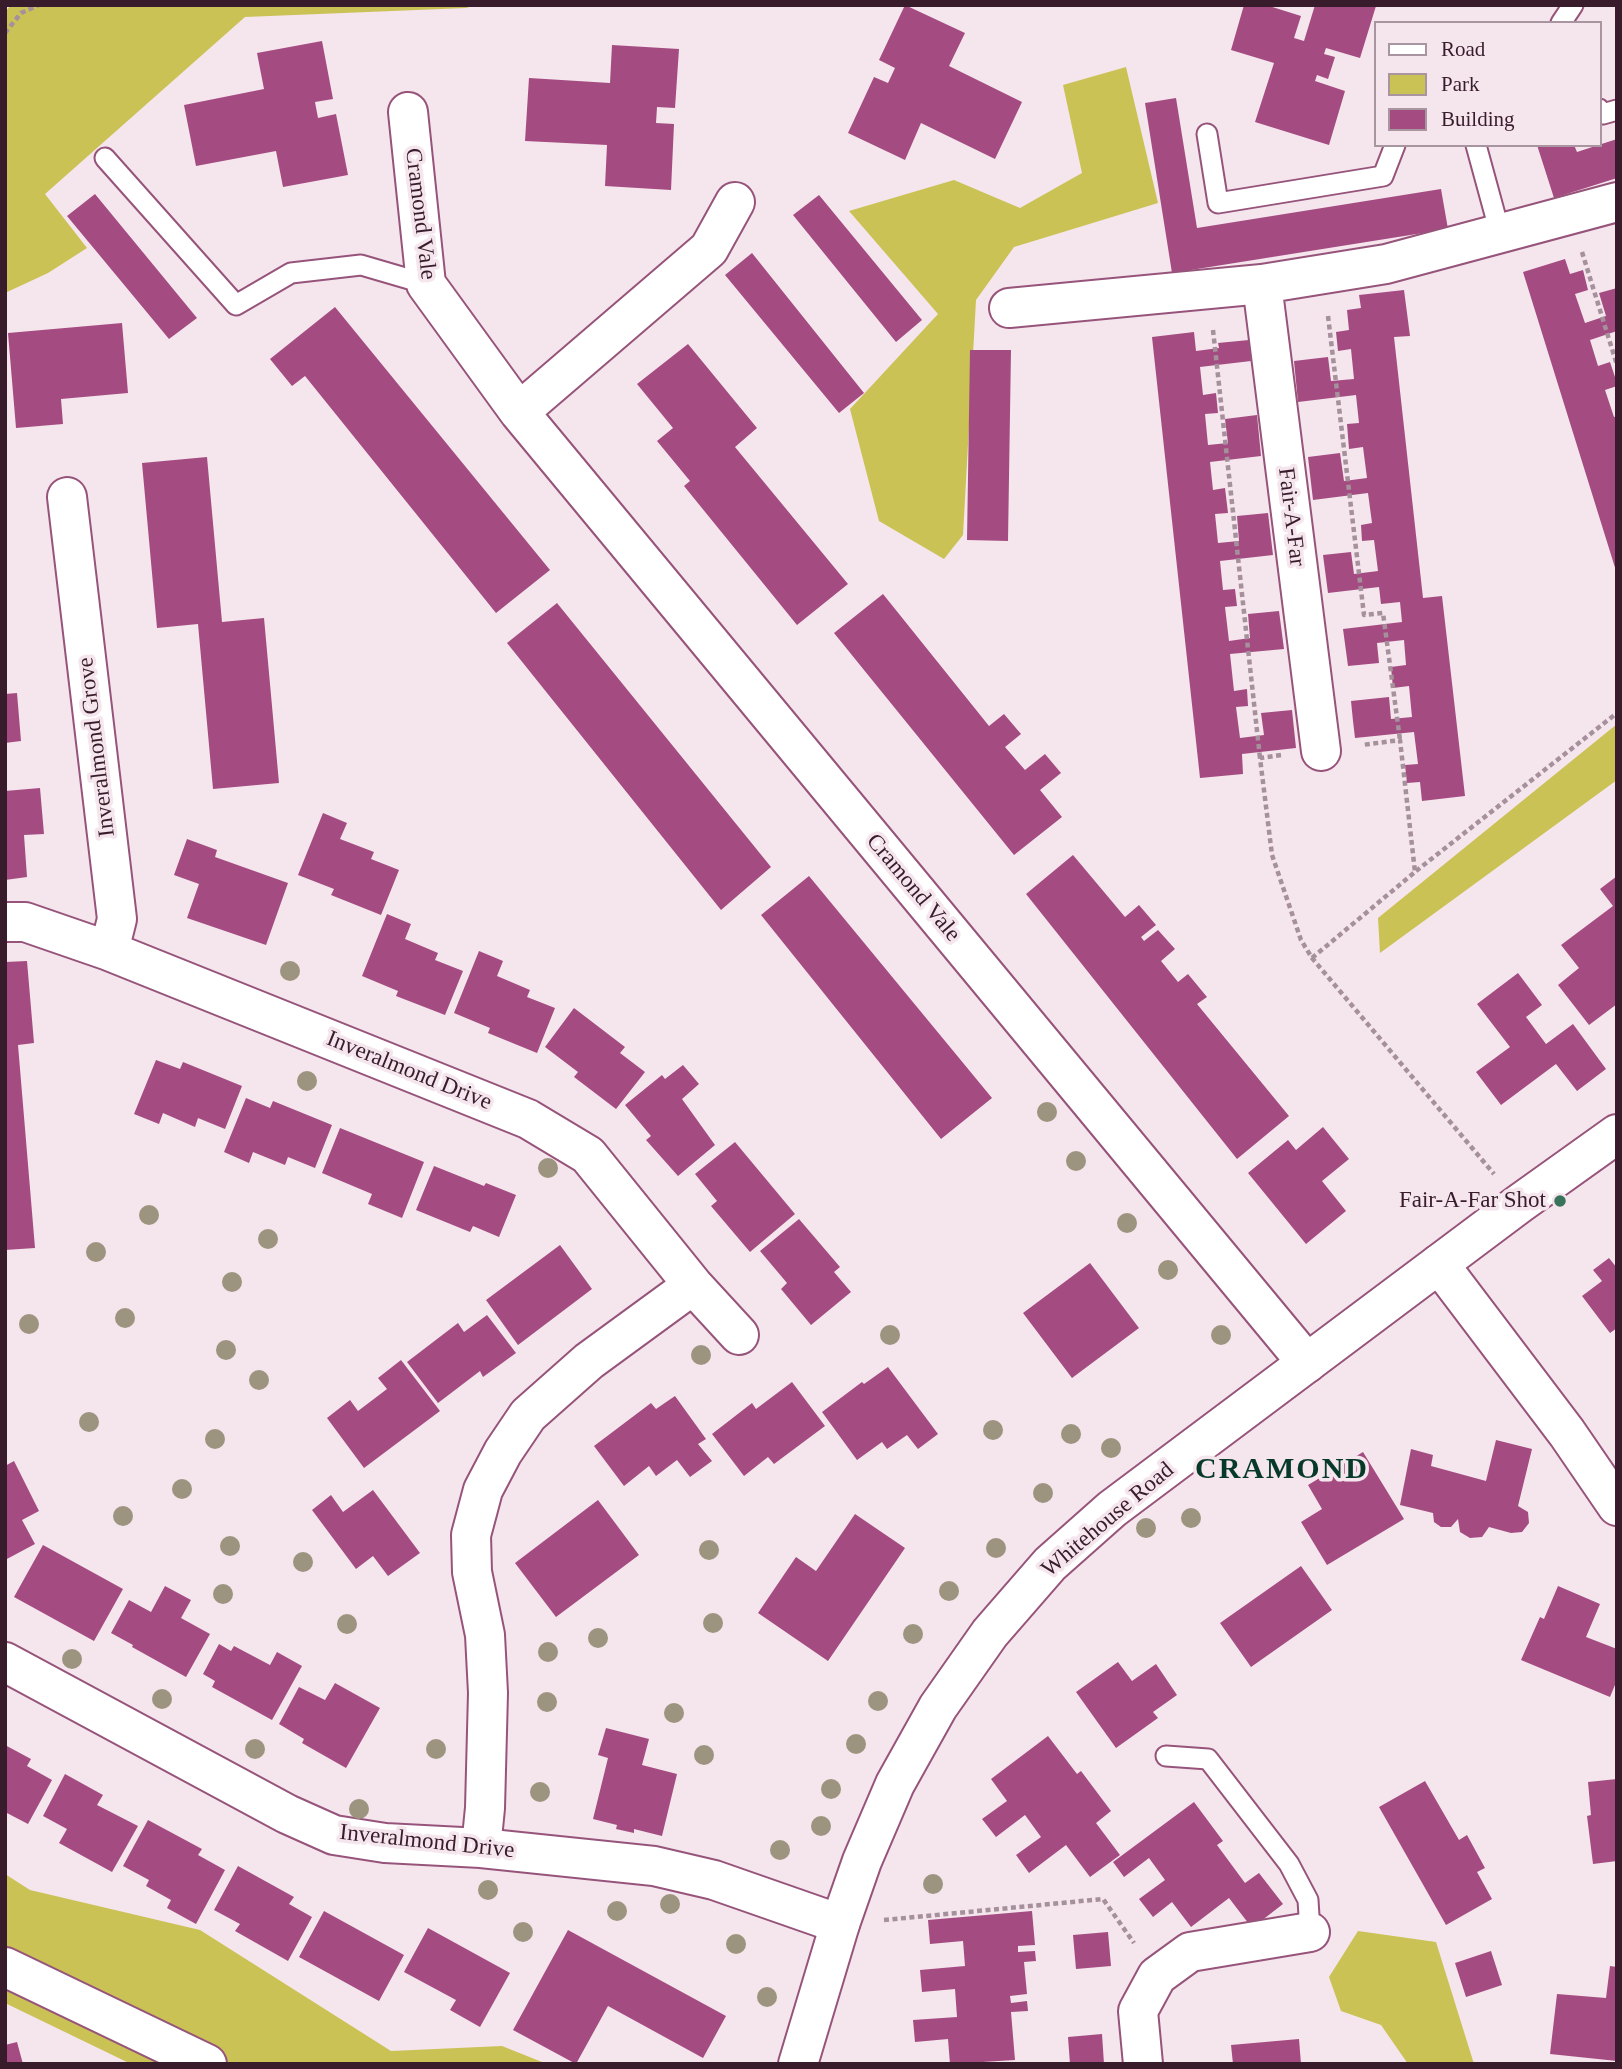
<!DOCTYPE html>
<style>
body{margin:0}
#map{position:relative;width:1622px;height:2069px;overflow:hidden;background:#f5e5ed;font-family:"Times New Roman",serif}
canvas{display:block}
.frame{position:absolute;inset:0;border:7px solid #381c2c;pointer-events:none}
.legend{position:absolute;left:1374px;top:21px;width:228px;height:126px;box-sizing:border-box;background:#f5e5ed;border:2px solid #a995a0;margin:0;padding:9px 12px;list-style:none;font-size:21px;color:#381c2c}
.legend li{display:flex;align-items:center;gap:14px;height:35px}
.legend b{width:35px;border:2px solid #a995a0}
</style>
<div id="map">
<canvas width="1622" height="2069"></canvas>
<div class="frame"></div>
<ul class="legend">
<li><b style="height:9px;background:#fff"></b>Road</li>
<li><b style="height:19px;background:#cac255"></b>Park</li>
<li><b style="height:19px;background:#a44c81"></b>Building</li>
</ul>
</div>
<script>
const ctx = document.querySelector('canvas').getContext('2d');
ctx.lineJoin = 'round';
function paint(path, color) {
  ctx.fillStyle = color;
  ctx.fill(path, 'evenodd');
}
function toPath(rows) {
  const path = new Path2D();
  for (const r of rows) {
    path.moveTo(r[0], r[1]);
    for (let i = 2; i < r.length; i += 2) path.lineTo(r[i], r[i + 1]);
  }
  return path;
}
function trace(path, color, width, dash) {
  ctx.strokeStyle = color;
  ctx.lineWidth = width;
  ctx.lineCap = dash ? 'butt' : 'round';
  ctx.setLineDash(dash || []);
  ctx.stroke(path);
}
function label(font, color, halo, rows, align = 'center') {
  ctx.font = font + ' "Times New Roman",serif';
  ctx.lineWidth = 7;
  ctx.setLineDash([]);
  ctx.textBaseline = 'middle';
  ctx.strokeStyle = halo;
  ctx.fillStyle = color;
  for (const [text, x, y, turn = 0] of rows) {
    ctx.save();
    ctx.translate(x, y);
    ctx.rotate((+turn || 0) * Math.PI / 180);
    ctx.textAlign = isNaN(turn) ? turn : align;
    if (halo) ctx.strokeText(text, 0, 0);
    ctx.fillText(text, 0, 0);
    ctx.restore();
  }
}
paint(toPath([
 [11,5,476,5,466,8,245,17,45,194,87,248,48,273,5,293,5,12],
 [1126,67,1158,203,1014,247,976,300,963,535,944,559,879,521,850,409,938,314,849,211,954,180,1020,208,1082,173,1063,85],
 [1617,724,1617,780,1380,953,1378,918],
 [5,1874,30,1890,200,1930,391,2051,502,2046,547,2064,131,2064,5,2003],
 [1358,1931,1436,1942,1474,2064,1408,2064,1381,2025,1341,2011,1329,1977]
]), '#cac255');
paint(toPath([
 [905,5,965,33,949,66,1022,102,995,159,921,123,905,160,848,133,874,77,888,83,895,68,879,60],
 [1244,5,1266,5,1301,16,1294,38,1304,41,1315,5,1376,6,1360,58,1326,48,1324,54,1335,57,1328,79,1317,75,1315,81,1345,91,1329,145,1255,122,1274,63,1231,50],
 [322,41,333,99,315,102,318,118,336,114,348,175,283,187,276,151,196,166,184,105,264,89,257,53],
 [612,45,679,49,675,108,657,107,656,123,674,124,671,190,605,186,607,145,525,141,529,78,610,83],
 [1176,98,1197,228,1441,189,1448,229,1172,273,1145,103],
 [1617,139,1617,178,1554,198,1537,145,1574,145,1577,152],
 [95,194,197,318,169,339,67,216],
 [819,195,922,320,896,342,793,215],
 [752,253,864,393,839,413,725,275],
 [1565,259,1570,274,1583,270,1588,290,1575,294,1585,323,1606,316,1599,293,1617,288,1617,331,1590,340,1598,366,1610,362,1617,383,1617,386,1605,390,1614,417,1617,416,1617,574,1523,272],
 [1404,290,1410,336,1394,337,1423,598,1442,596,1465,796,1422,801,1420,782,1407,783,1405,765,1418,764,1414,732,1355,738,1353,721,1351,701,1389,697,1391,719,1412,717,1409,686,1393,688,1391,667,1406,665,1404,640,1377,643,1379,663,1348,666,1343,629,1402,622,1400,602,1381,604,1379,587,1328,593,1323,555,1351,552,1354,574,1378,571,1374,540,1362,541,1361,525,1372,523,1368,493,1313,500,1308,457,1340,453,1344,481,1367,478,1363,447,1349,449,1347,424,1359,423,1356,395,1298,402,1294,361,1328,357,1331,381,1354,379,1351,349,1338,351,1336,332,1349,330,1347,310,1361,308,1359,295],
 [335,307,550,570,496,613,305,376,292,386,270,359],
 [122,323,128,393,61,399,63,424,16,428,8,333],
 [1194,332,1196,351,1219,348,1218,343,1249,340,1251,361,1200,367,1203,395,1216,393,1218,413,1205,414,1208,445,1228,443,1225,419,1257,415,1261,456,1210,462,1213,490,1225,488,1228,513,1215,514,1218,543,1239,541,1237,516,1268,513,1273,555,1220,561,1223,590,1235,589,1237,606,1225,607,1229,641,1250,638,1248,614,1279,611,1284,649,1230,654,1234,691,1247,689,1248,706,1236,707,1240,738,1264,735,1261,713,1292,710,1296,748,1242,754,1243,774,1200,778,1152,337],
 [688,344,757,428,735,447,848,584,797,625,684,486,690,481,657,441,673,428,637,384],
 [970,350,1011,350,1008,541,967,540],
 [207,457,222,622,264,618,279,783,213,789,198,624,157,628,142,463],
 [883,594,989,726,1004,714,1021,734,1005,747,1025,770,1045,754,1061,773,1040,790,1062,817,1014,855,834,633],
 [557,603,771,867,721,910,507,643],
 [17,693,21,741,5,743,5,694],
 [40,788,44,834,24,835,27,877,5,880,5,791],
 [323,813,347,823,340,839,374,852,371,859,399,870,381,915,331,895,334,889,298,875],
 [187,839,217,850,215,857,288,883,266,945,187,918,199,884,174,875],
 [1073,855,1125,917,1139,905,1156,925,1141,937,1144,941,1158,930,1175,949,1161,961,1178,982,1188,974,1207,997,1197,1004,1289,1116,1237,1159,1026,894],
 [809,876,992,1098,941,1139,761,915],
 [1617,876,1617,1004,1589,1025,1558,985,1579,968,1561,945,1613,906,1600,889],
 [387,914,411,924,405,939,438,953,435,960,463,971,445,1015,396,996,398,991,362,976],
 [479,951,503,961,497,976,530,990,527,997,555,1008,537,1053,488,1033,490,1028,454,1013],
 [27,961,34,1043,18,1045,35,1248,5,1250,5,962],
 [1518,973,1542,1005,1526,1017,1546,1044,1573,1024,1606,1069,1577,1091,1556,1064,1501,1105,1476,1072,1510,1047,1477,1004],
 [574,1008,625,1047,620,1053,645,1072,616,1109,574,1077,578,1072,545,1047],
 [156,1060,180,1069,183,1062,242,1086,225,1129,198,1118,195,1127,163,1113,159,1124,134,1114],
 [683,1065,699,1084,682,1099,715,1145,678,1176,646,1140,651,1136,625,1105,662,1075,665,1079],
 [246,1098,270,1108,273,1101,332,1125,315,1168,288,1157,285,1165,253,1152,249,1163,224,1152],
 [1323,1127,1349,1159,1322,1181,1346,1211,1306,1244,1248,1173,1288,1140,1296,1150],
 [340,1128,424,1162,402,1218,368,1204,372,1194,322,1173],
 [735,1142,795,1214,750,1252,711,1206,717,1201,695,1174],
 [434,1166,484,1186,486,1183,516,1195,499,1237,473,1226,470,1232,416,1210],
 [799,1219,840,1267,834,1272,851,1292,811,1325,781,1289,787,1283,760,1251],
 [560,1245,592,1289,518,1345,486,1300],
 [1609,1258,1617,1268,1617,1328,1610,1333,1582,1296,1602,1281,1593,1270],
 [1090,1263,1139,1328,1072,1378,1023,1313],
 [487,1315,516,1353,483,1377,480,1371,438,1403,407,1362,458,1323,464,1332],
 [401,1360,440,1411,364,1468,327,1418,350,1400,358,1411,387,1389,378,1378],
 [888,1367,938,1434,918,1449,907,1435,887,1449,882,1442,857,1460,822,1412,862,1382,864,1384],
 [792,1382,825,1426,774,1464,768,1457,744,1476,712,1434,752,1403,756,1409],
 [675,1396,706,1439,698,1444,712,1461,690,1477,677,1460,656,1476,649,1466,624,1486,594,1446,651,1403,656,1409],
 [1496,1440,1532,1449,1518,1506,1528,1512,1529,1523,1522,1532,1511,1533,1489,1527,1482,1537,1470,1538,1460,1532,1458,1519,1451,1527,1441,1527,1434,1522,1433,1513,1400,1505,1411,1449,1433,1455,1431,1466,1486,1481],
 [1363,1452,1404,1519,1327,1565,1301,1522,1322,1509,1308,1485],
 [14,1461,39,1511,22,1520,35,1544,5,1560,5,1466],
 [373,1490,420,1553,388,1576,373,1556,356,1569,312,1510,331,1495,343,1512],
 [598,1500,639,1555,556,1617,515,1563],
 [855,1514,905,1548,828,1661,758,1613,796,1557,816,1571],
 [43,1545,123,1589,94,1641,14,1597],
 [1301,1566,1332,1610,1251,1667,1220,1623],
 [165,1586,191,1600,181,1618,210,1634,186,1677,132,1647,133,1645,111,1633,129,1600,151,1612],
 [1558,1586,1600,1604,1586,1637,1617,1649,1617,1680,1610,1697,1521,1660,1540,1617,1544,1619],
 [219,1644,231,1651,234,1646,270,1665,277,1652,302,1666,272,1720,212,1687,215,1681,203,1674],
 [1118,1662,1132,1681,1156,1664,1177,1695,1153,1712,1158,1718,1116,1748,1076,1692],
 [335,1683,380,1708,346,1768,302,1743,304,1739,279,1724,299,1687,325,1700],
 [606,1728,649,1739,642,1765,677,1774,662,1836,634,1829,634,1833,616,1829,617,1825,593,1819,608,1758,598,1755],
 [1048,1736,1077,1774,1081,1771,1111,1811,1096,1823,1120,1855,1090,1877,1066,1845,1029,1873,1016,1855,1041,1837,1025,1815,996,1837,982,1819,1007,1801,991,1779],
 [5,1745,31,1759,27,1766,52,1780,28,1824,5,1812],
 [65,1774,103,1795,97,1805,138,1826,112,1872,59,1843,67,1829,43,1816],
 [1617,1779,1617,1861,1593,1864,1587,1816,1591,1815,1588,1782],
 [1425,1781,1459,1840,1467,1835,1485,1868,1477,1872,1492,1899,1446,1925,1379,1807],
 [1194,1802,1223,1841,1217,1845,1245,1883,1259,1873,1283,1904,1252,1928,1229,1898,1191,1927,1172,1902,1153,1917,1139,1899,1165,1880,1149,1858,1124,1877,1113,1862],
 [148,1820,202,1849,198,1855,225,1870,196,1924,167,1908,171,1900,146,1886,149,1880,123,1866],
 [238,1866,294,1897,289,1904,312,1917,288,1961,235,1931,240,1924,214,1910],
 [324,1911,404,1955,379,2001,299,1957],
 [1032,1911,1035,1945,1018,1946,1018,1952,1035,1951,1036,1961,1024,1962,1027,1994,1010,1996,1011,2003,1027,2001,1028,2011,1011,2012,1015,2060,950,2064,948,2039,915,2042,913,2020,957,2017,955,1989,922,1992,920,1970,965,1966,963,1941,930,1944,928,1920],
 [428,1928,510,1973,480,2027,450,2010,456,2000,404,1972],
 [568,1930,726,2016,703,2058,608,2006,576,2064,513,2030],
 [1108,1932,1111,1966,1076,1969,1073,1935],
 [1491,1951,1502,1985,1466,1997,1455,1963],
 [1610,1966,1617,1967,1617,2061,1550,2054,1557,1994,1606,1998],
 [1102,2034,1104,2064,1070,2064,1068,2037],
 [1299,2039,1301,2064,1233,2064,1231,2045],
 [17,2042,23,2064,5,2064,5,2045]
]), '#a44c81');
const service = toPath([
 [1561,23,1573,5],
 [1599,109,1603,114,1617,110],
 [1207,134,1218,203,1383,176,1395,145],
 [1476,145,1500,233],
 [105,158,236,305,291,273,361,265,426,284],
 [1166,1756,1208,1759,1289,1864,1308,1900,1310,1932]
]);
const minor = toPath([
 [408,112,426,284,519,412,1307,1363],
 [1262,284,1321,751],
 [1009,308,1262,284,1386,264,1617,202],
 [519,412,709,249,735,202],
 [67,497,117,919,109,951],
 [5,922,25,922,109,951,528,1119,588,1155,693,1285,739,1335],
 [1439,1264,1567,1433,1617,1506],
 [5,1662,287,1814,334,1835,385,1843,481,1848,654,1866,714,1880,840,1924],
 [481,1848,485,1808,488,1693,485,1635,472,1572,471,1535,483,1490,503,1452,528,1415,589,1361,693,1285],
 [5,1967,207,2064],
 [1143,2064,1138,2011,1157,1976,1190,1952,1310,1932]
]);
const tertiary = toPath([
 [798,2064,840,1924,862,1861,895,1784,938,1707,990,1633,1050,1564,1112,1509,1519,1204,1617,1134]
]);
trace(service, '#97547b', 23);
trace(minor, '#97547b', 42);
trace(tertiary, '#97547b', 42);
trace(toPath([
 [5,33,21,13,39,5],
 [1582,252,1617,365],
 [1328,316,1364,615,1383,613,1400,740],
 [1213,330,1260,758],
 [1281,755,1260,758,1272,855,1301,940,1312,958,1494,1174],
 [1416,871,1617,713],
 [1312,958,1415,872,1400,740,1362,745],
 [884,1920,1103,1899,1134,1943]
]), '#a5909c', 4.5, [5, 3.5]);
trace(service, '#fff', 19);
trace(minor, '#fff', 38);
trace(tertiary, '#fff', 38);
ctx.fillStyle = '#9d947f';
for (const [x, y] of [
 [290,971],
 [307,1081],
 [1047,1112],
 [1076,1161],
 [548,1168],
 [149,1215],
 [1127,1223],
 [268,1239],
 [96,1252],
 [1168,1270],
 [232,1282],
 [125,1318],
 [29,1324],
 [890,1335],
 [1221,1335],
 [226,1350],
 [701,1355],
 [259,1380],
 [89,1422],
 [993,1430],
 [1071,1434],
 [215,1439],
 [1111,1448],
 [182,1489],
 [1043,1493],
 [123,1516],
 [1191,1518],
 [1146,1528],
 [230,1546],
 [996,1548],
 [709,1550],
 [303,1562],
 [949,1591],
 [223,1594],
 [713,1623],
 [347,1624],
 [913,1634],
 [598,1638],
 [548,1652],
 [72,1659],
 [162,1699],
 [878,1701],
 [547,1702],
 [674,1713],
 [856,1744],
 [255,1749],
 [436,1749],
 [704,1755],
 [831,1789],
 [540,1792],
 [359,1809],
 [821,1826],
 [780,1850],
 [933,1884],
 [488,1890],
 [670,1904],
 [617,1911],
 [523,1932],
 [736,1944],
 [767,1997]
]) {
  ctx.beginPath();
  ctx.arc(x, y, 10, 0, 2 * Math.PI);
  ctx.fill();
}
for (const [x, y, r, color] of [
 [1560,1201,7,"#39735b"]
]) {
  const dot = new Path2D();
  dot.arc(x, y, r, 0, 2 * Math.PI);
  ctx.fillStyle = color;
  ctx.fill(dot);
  trace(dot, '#f5e5ed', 2.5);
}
label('23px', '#381c2c', '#f5e5ed', [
 ["Cramond Vale",420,214,83],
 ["Fair-A-Far",1291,517,83],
 ["Inveralmond Grove",97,747,-97],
 ["Cramond Vale",913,888,50],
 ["Inveralmond Drive",409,1071,22],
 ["Whitehouse Road",1108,1520,-40],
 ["Inveralmond Drive",427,1842,6]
]);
label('23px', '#381c2c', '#f5e5ed', [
 ["Fair-A-Far Shot",1546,1201]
], 'right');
ctx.letterSpacing = '2px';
label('bold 30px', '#063928', '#f5e5ed', [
 ["CRAMOND",1282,1470]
]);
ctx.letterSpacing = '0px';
</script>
